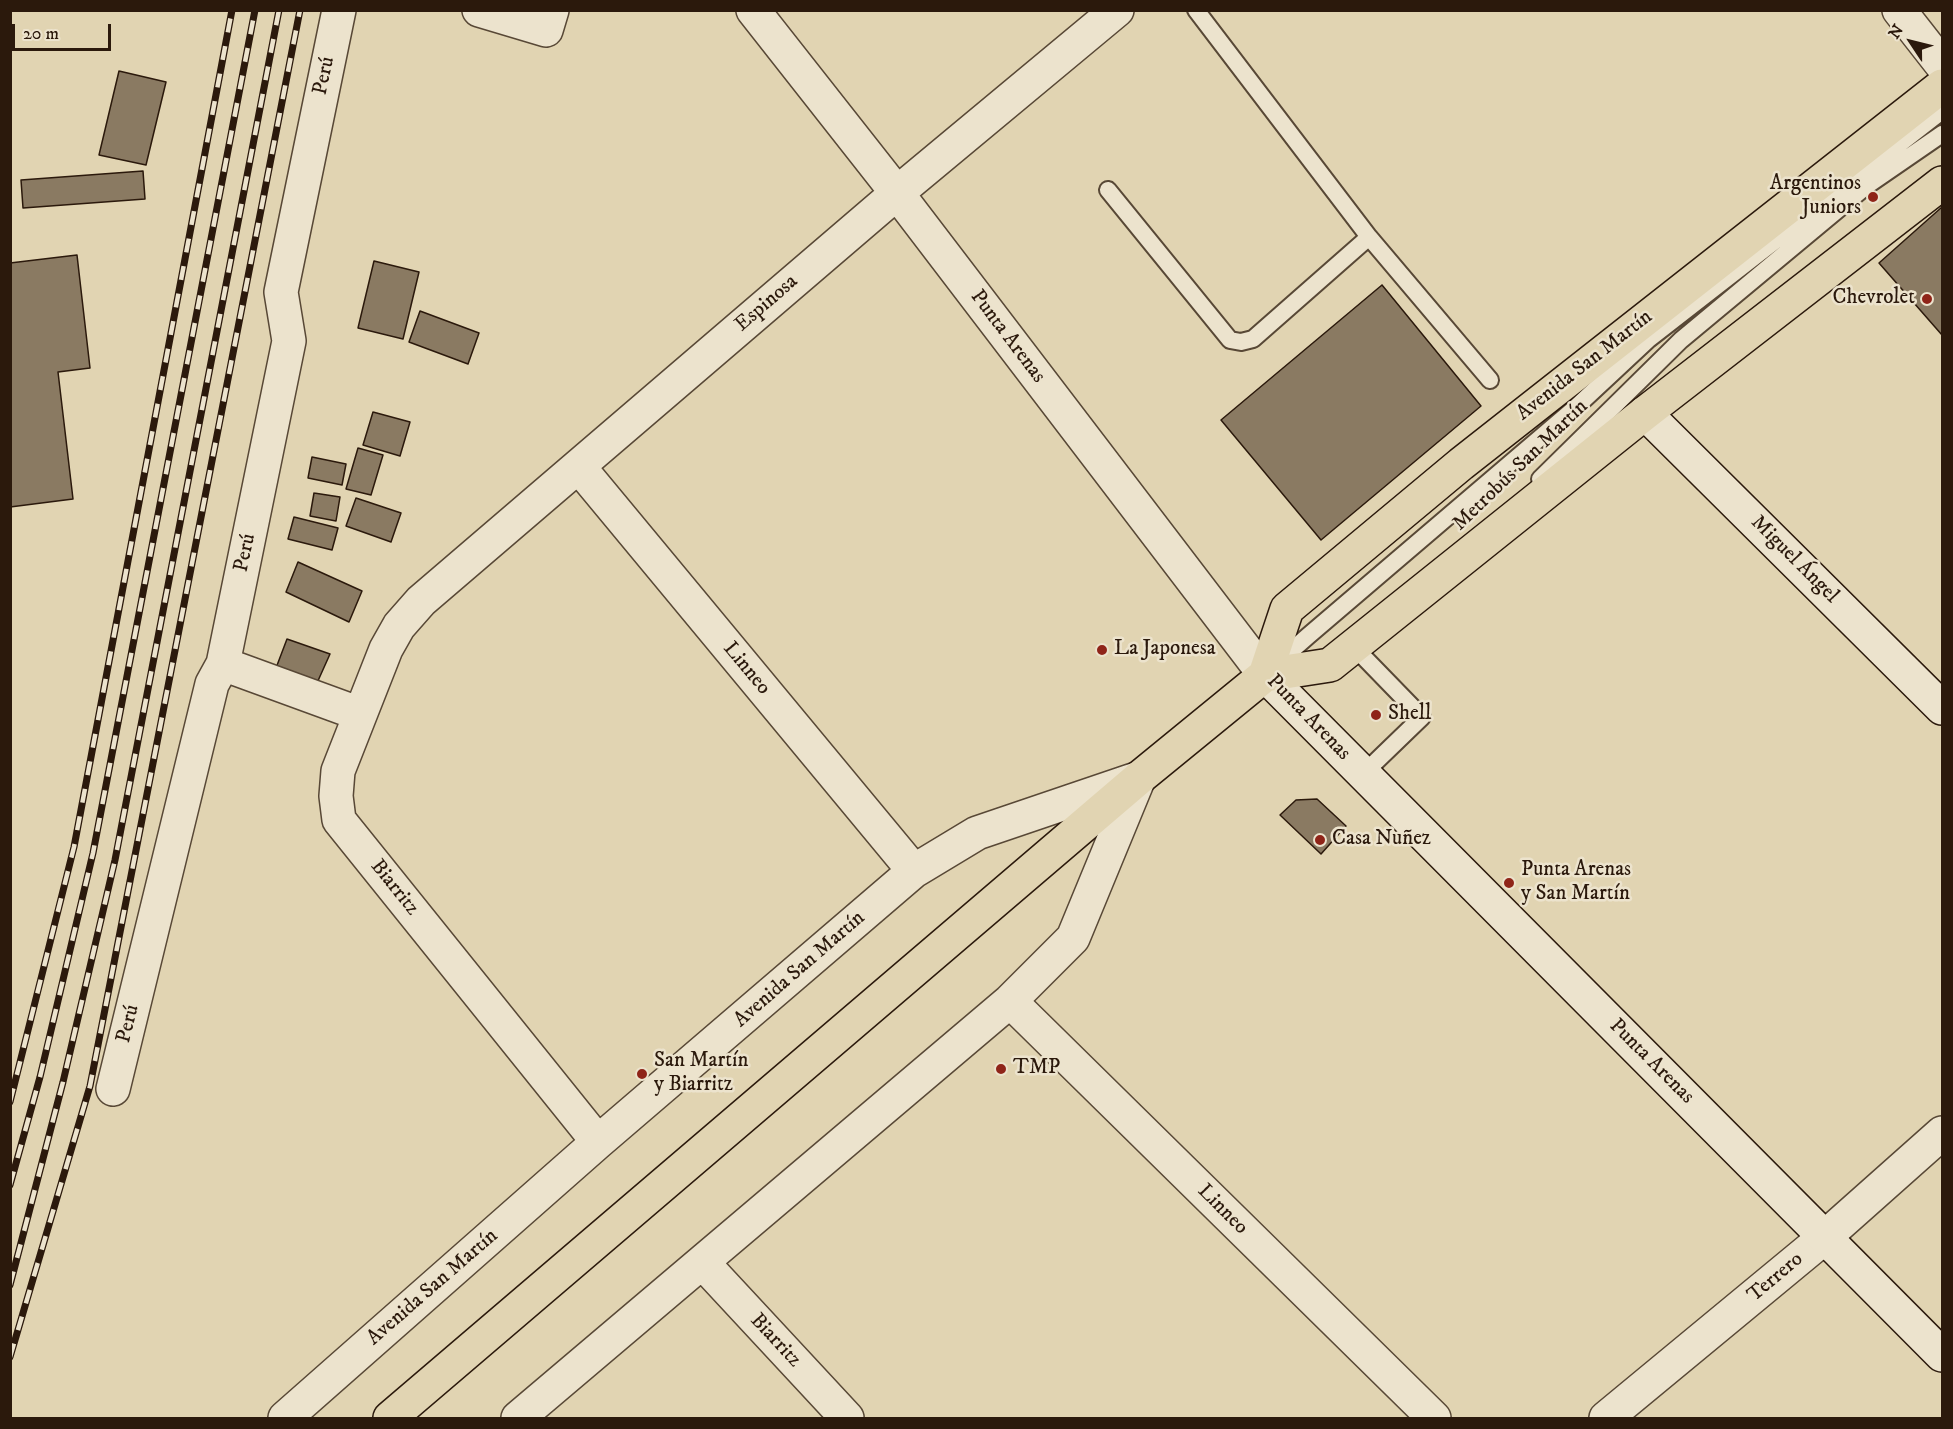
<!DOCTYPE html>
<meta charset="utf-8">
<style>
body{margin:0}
#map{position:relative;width:1953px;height:1429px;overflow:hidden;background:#e1d4b2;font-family:"IM FELL DW Pica",serif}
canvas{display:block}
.frame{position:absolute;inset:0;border:12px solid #2b190c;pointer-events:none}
.north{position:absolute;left:1881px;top:12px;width:60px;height:60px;-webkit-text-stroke:4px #ece3cd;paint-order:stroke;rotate:305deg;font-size:16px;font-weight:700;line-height:24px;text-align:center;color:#2b190c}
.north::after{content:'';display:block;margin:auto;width:21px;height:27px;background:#2b190c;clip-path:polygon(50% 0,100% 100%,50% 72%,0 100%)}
.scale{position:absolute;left:12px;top:24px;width:99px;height:27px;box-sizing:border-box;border:3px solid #2b190c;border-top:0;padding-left:8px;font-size:18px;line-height:21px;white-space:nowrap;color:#2b190c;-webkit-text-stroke:4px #ece3cd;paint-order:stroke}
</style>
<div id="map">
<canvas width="1953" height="1429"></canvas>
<div class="frame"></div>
<div class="north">N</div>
<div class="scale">20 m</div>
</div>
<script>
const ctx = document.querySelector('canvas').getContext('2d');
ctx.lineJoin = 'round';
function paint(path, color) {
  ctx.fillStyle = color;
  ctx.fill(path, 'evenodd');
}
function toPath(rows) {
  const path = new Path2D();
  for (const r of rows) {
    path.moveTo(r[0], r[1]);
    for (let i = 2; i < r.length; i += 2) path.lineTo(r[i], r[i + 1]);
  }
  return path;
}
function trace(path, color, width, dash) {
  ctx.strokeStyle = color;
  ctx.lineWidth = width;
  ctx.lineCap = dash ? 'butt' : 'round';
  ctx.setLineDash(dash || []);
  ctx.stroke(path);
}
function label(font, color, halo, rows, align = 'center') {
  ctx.font = font + ' "IM FELL DW Pica",serif';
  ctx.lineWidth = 5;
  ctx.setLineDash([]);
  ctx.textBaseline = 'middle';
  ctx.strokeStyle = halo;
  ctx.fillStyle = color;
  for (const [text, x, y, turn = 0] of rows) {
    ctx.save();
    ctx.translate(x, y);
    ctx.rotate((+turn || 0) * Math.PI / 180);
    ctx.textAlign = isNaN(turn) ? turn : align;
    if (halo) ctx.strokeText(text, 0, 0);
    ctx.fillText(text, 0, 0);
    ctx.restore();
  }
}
const building = toPath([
 [119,71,166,82,146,165,99,155,119,71],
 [143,171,145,199,23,208,21,180,143,171],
 [1942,207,1942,335,1879,263,1942,207],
 [77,255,90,368,58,372,73,499,10,507,10,263,77,255],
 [374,261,419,272,403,339,358,328,374,261],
 [1382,285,1481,406,1321,540,1221,420,1382,285],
 [420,311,479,333,468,364,409,342,420,311],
 [373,412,410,422,400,456,363,445,373,412],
 [358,448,383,455,371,495,346,489,358,448],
 [312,457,346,464,342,485,308,478,312,457],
 [314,493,340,497,336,521,310,516,314,493],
 [356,498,401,513,391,542,346,526,356,498],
 [294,517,338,528,332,550,288,539,294,517],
 [298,562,362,591,349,622,286,592,298,562],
 [287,639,330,654,317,683,276,668,287,639],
 [1317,799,1346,826,1321,854,1280,815,1296,800,1317,799]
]);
paint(building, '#8a7a62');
trace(building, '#2b190c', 1.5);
const lane = toPath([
 [1108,190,1230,340,1241,342,1253,339,1369,237,1196,10],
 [1369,237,1490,380],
 [1540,479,1681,340,1865,187,1942,134],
 [1353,646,1422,717,1363,774],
 [1274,666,1308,636,1575,408,1649,339,1942,111]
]);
const street = toPath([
 [479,10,546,30,552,10],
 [753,10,897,193,1265,675],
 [1899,10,1942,65],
 [579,467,914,871],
 [223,664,360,714],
 [1010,1001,1434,1418],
 [113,1089,212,684,223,664,289,341,281,292,339,10],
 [598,1142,339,820,336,796,338,771,386,649,399,626,421,601,897,193,1117,10],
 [703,1263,847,1418],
 [285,1418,598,1142,914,871,977,833,1139,778],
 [518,1418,1010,1001,1073,938,1139,778],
 [1606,1418,1825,1237,1942,1133]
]);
const secondary = toPath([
 [1645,413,1942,708],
 [1265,675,1942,1355]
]);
const primary = toPath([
 [1265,675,1287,609,1461,464,1942,86],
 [390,1418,1139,778,1265,675,1330,665,1645,413,1942,183]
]);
trace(lane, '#584836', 20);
trace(street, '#584836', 36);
trace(secondary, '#2b190c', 36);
trace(primary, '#2b190c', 36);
trace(lane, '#ece3cd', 16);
trace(street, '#ece3cd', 33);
trace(secondary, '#ece3cd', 33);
trace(primary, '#e1d4b2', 33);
const rail = toPath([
 [10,1102,74,847,232,10],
 [10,1185,40,1077,93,853,255,10],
 [10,1285,63,1082,115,860,279,10],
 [10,1357,90,1086,300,10]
]);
trace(rail, '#2b190c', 7);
trace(rail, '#ece3cd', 4.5, [14]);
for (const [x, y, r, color] of [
 [1873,197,6,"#8f2418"],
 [1927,299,6,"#8f2418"],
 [1102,650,6,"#8f2418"],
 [1376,715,6,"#8f2418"],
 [1320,840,6,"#8f2418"],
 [1509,883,6,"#8f2418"],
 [1001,1069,6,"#8f2418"],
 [642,1074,6,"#8f2418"]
]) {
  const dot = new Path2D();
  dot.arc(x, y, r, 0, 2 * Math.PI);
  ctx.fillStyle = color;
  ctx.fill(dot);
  trace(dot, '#ece3cd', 2);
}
label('21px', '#2b190c', '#ece3cd', [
 ["Perú",325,76,-78],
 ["Espinosa",767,304,-41],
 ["Punta Arenas",1007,337,53],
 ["Avenida San Martín",1585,366,-38],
 ["Metrobús San Martín",1521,466,-44],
 ["Perú",246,553,-78],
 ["Miguel Ángel",1794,560,45],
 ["Linneo",746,669,50],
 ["Punta Arenas",1308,718,46],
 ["Biarritz",394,888,51],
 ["Avenida San Martín",800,970,-41],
 ["Perú",129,1024,-76],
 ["Punta Arenas",1651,1062,45],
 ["Linneo",1222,1210,45],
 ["Terrero",1776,1278,-40],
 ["Avenida San Martín",433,1288,-41],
 ["Biarritz",775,1341,47]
]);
label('21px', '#2b190c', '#ece3cd', [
 ["Argentinos",1861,185,"right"],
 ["Juniors",1861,209,"right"],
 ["Chevrolet",1915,299,"right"],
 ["La Japonesa",1114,650],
 ["Shell",1388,715],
 ["Casa Nuñez",1332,840],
 ["Punta Arenas",1521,871],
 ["y San Martín",1521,895],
 ["San Martín",654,1062],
 ["y Biarritz",654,1086],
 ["TMP",1013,1069]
], 'left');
</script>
